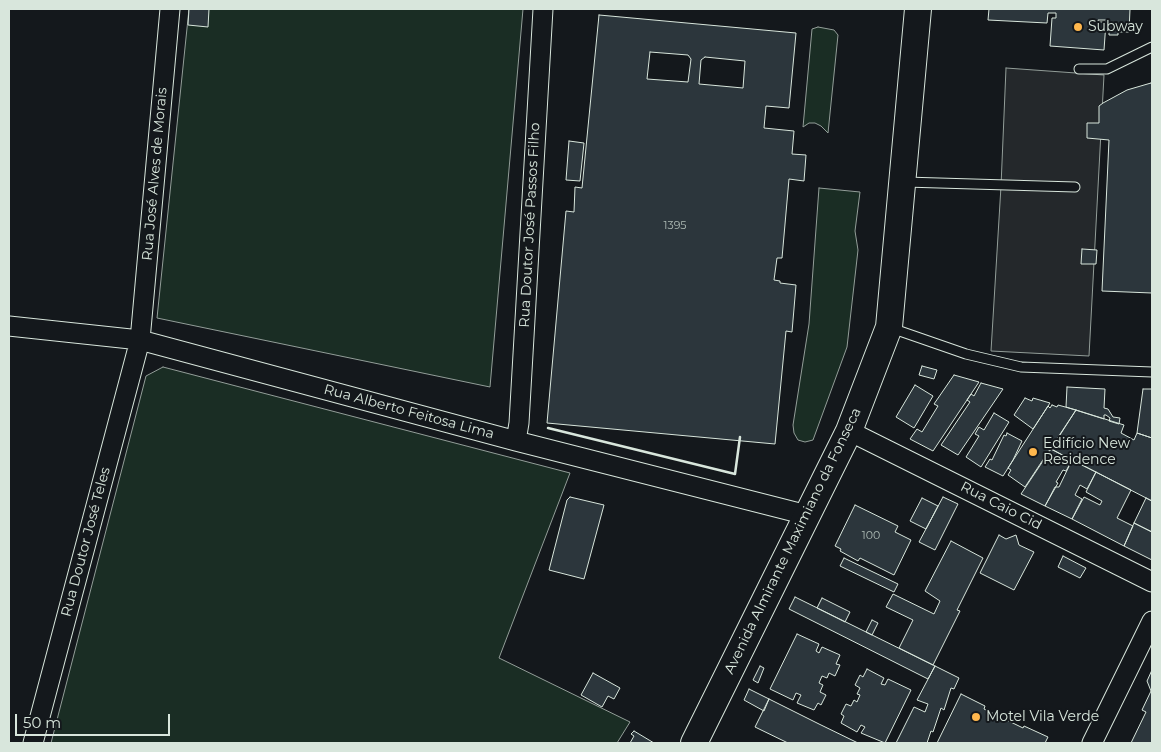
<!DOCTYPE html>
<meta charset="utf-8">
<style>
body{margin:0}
#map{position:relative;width:1161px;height:752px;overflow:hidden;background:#14181c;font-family:Montserrat,sans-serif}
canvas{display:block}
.frame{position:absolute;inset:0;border:10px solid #d8e6dc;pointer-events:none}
.scale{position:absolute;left:15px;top:714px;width:155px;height:22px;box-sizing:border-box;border:2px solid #d8e6dc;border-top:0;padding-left:6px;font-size:15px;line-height:18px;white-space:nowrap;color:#d8e6dc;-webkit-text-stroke:4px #14181c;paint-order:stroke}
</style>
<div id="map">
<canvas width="1161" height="752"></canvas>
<div class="frame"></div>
<div class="scale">50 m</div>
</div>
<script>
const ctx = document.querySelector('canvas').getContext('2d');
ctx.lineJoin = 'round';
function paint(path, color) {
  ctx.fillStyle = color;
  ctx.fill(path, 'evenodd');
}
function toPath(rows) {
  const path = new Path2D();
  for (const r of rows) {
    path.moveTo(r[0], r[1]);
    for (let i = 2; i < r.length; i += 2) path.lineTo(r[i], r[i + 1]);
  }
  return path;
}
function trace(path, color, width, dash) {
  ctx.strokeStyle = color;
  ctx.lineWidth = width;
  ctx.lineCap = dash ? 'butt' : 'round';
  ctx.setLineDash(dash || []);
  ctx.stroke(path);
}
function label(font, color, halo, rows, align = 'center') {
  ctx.font = font + ' Montserrat,sans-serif';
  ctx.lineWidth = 4;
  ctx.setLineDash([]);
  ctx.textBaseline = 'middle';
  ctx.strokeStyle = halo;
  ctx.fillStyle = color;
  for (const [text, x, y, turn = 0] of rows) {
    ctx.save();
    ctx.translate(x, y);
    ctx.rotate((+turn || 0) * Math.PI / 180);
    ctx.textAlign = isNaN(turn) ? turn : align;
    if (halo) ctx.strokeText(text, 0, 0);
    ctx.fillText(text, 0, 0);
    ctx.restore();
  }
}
const green = toPath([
 [189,9,523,9,490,387,157,318,189,9],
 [818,27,834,30,838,35,828,133,821,126,815,123,809,123,803,127,812,29,818,27],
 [819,188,860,192,855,231,858,250,847,347,813,440,805,442,798,440,794,433,793,425,809,324,819,188],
 [163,367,570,473,499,658,630,722,617,743,51,743,146,376,163,367]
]);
paint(green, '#1a2d24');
trace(green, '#939e99', 1);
const parking = toPath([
 [1006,68,1104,75,1089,356,991,351,1001,186,1006,68]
]);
paint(parking, '#24282b');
trace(parking, '#939e99', 1);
const building = toPath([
 [189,9,209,9,208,27,188,25,189,9],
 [989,9,1130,9,1129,32,1118,32,1118,35,1109,35,1109,22,1106,22,1107,20,1098,20,1098,22,1106,22,1104,50,1050,46,1052,18,1056,18,1056,13,1048,13,1047,23,988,20,989,9],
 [599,15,796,33,789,108,766,106,764,128,794,131,792,154,806,155,804,181,789,179,782,258,777,258,774,280,780,281,780,283,796,285,792,332,786,331,775,444,547,423,566,211,574,212,575,187,582,188,599,15],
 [650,52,688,55,691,59,688,82,647,79,650,52],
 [705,57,745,61,743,88,699,84,701,60,705,57],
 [1151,83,1152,83,1152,293,1102,291,1109,140,1087,138,1087,123,1099,123,1099,106,1103,103,1127,90,1151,83],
 [569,141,584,143,580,181,566,180,569,141],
 [1082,249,1097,250,1096,264,1081,264,1082,249],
 [922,366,937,370,934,379,919,375,922,366],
 [954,375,979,382,933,451,910,439,917,429,922,432,938,406,934,404,954,375],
 [981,383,1003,389,958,455,941,445,970,402,967,400,971,394,974,396,981,383],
 [915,385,933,396,914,428,896,417,915,385],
 [1067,387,1105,389,1104,408,1108,409,1113,417,1120,418,1119,424,1109,421,1110,418,1106,415,1104,415,1104,419,1066,407,1067,387],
 [1143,389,1152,389,1152,438,1137,433,1143,389],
 [1025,398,1032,401,1033,398,1050,403,1033,429,1014,415,1025,398],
 [1052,405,1057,407,1058,405,1076,410,1025,487,1008,475,1011,470,1008,468,1048,406,1050,408,1052,405],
 [1076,410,1124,425,1121,433,1134,440,1137,433,1152,438,1152,501,1051,449,1076,410],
 [994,413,1009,422,981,467,966,457,979,436,975,434,979,427,984,430,994,413],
 [1007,433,1022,441,1013,460,1003,476,985,467,990,459,992,460,1004,435,1006,436,1007,433],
 [1051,449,1072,460,1066,471,1063,470,1056,482,1058,483,1045,506,1021,494,1051,449],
 [1072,460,1096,472,1087,489,1080,485,1075,495,1082,499,1072,519,1045,506,1055,487,1059,487,1072,460],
 [1096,472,1131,490,1117,518,1133,526,1124,546,1072,519,1084,497,1100,505,1102,501,1086,492,1096,472],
 [570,497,604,505,584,579,549,570,567,500,570,497],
 [943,497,958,504,935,550,919,542,943,497],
 [922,498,938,506,926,529,910,521,922,498],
 [1146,498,1152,501,1152,532,1134,523,1146,498],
 [855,505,898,526,895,532,911,540,894,575,860,558,858,561,840,551,841,549,835,546,855,505],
 [1134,523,1152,532,1152,560,1124,546,1134,523],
 [999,535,1006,539,1016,535,1019,545,1034,552,1014,590,980,573,999,535],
 [951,541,983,558,957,610,960,611,933,665,899,648,913,620,886,607,893,594,934,614,940,601,925,591,951,541],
 [1063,556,1086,568,1080,578,1058,567,1063,556],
 [844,558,898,584,894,592,840,566,844,558],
 [795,597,935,666,928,679,789,609,795,597],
 [822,598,850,612,845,622,817,608,822,598],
 [872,620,878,623,872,635,866,632,872,620],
 [797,634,819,644,816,651,819,653,822,647,840,655,836,664,840,665,835,676,829,673,827,678,822,676,819,683,823,685,820,692,826,695,821,705,818,703,814,710,797,703,801,695,796,693,793,700,770,689,797,634],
 [760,666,764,668,758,683,753,680,760,666],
 [935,666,959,678,954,689,951,688,944,710,941,708,933,732,931,731,927,743,896,743,914,707,925,712,928,704,917,700,935,666],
 [867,669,884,678,881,684,885,685,888,679,911,690,885,743,861,733,865,727,861,725,857,732,841,723,844,716,841,714,846,704,851,706,854,700,857,702,860,695,857,694,860,688,855,685,860,675,863,677,867,669],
 [1152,670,1152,743,1131,743,1146,712,1142,710,1151,691,1147,681,1152,670],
 [593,673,620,688,614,699,608,696,602,707,581,695,593,673],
 [749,689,769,699,764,711,744,700,749,689],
 [961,694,985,706,984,709,1023,728,1024,726,1048,737,1045,743,937,743,961,694],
 [769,699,819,724,858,743,788,743,755,727,769,699],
 [634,731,654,743,630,743,634,736,631,734,634,731]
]);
paint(building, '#2c363c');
trace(building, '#d8e6dc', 1);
const lane = toPath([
 [1079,69,1107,69,1152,47],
 [905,182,1075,187],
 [891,328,966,354,1021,367,1152,372]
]);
const street = toPath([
 [9,326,140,340,516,441,807,515],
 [849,431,1152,582],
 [516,441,519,423,543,9],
 [33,743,140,340,170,9],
 [1092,743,1152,621]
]);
const secondary = toPath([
 [694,743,849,431,889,327,918,9]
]);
trace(lane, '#d8e6dc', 11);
trace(street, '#d8e6dc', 21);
trace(secondary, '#d8e6dc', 28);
trace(lane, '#14181c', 9);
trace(street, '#14181c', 19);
trace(secondary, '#14181c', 26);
trace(toPath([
 [548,428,735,474,740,437]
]), '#d8e6dc', 2.5);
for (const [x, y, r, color] of [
 [1078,27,5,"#ffb74d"],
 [1033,452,5,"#ffb74d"],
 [976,717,5,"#ffb74d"]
]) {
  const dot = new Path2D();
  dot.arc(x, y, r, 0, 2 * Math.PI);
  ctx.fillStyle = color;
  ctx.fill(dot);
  trace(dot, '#14181c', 2);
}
label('11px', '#adbab4', null, [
 ["1395",675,226],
 ["100",871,536]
]);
label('14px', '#d8e6dc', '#14181c', [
 ["Subway",1088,27],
 ["Edifício New",1043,444],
 ["Residence",1043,460],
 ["Motel Vila Verde",986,717]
], 'left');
label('14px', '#d8e6dc', '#14181c', [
 ["Rua José Alves de Morais",155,174,-85],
 ["Rua Doutor José Passos Filho",530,225,-87],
 ["Rua Alberto Feitosa Lima",409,412,15],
 ["Rua Caio Cid",1001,506,27],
 ["Avenida Almirante Maximiano da Fonseca",793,541,-64],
 ["Rua Doutor José Teles",86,542,-75]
]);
</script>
